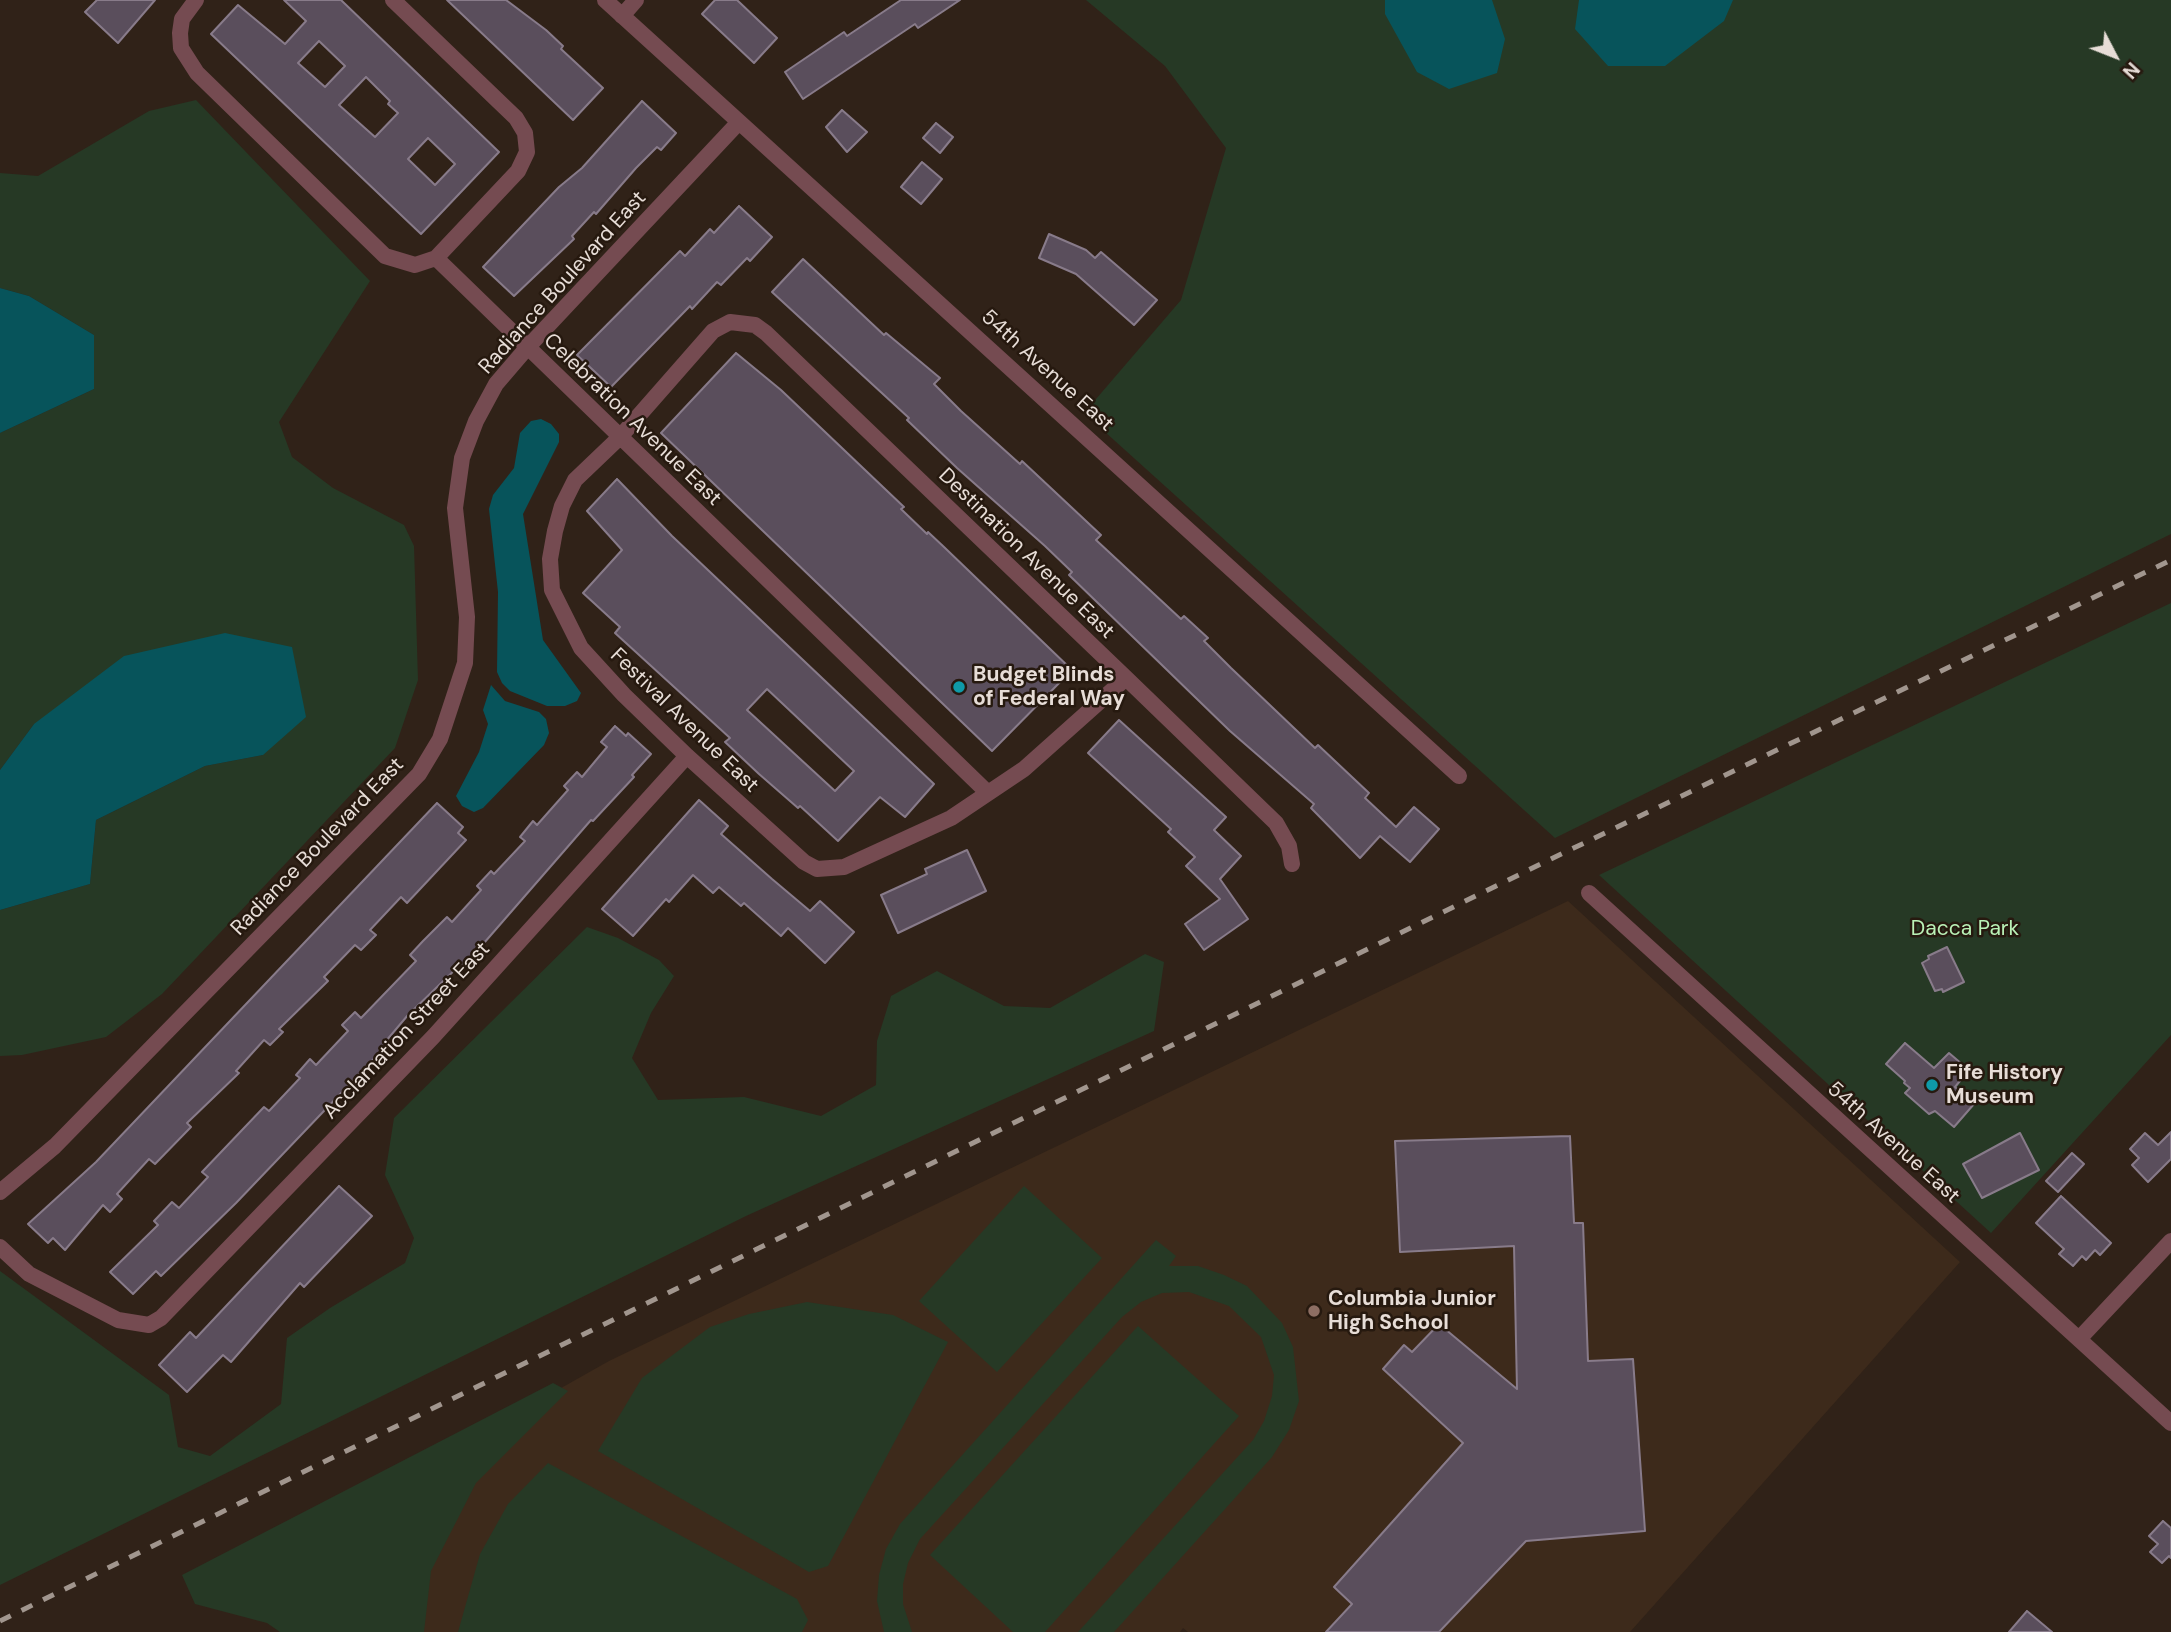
<!DOCTYPE html>
<style>
body{margin:0}
#map{position:relative;width:2171px;height:1632px;overflow:hidden;background:#302218;font-family:"DM Sans",sans-serif}
canvas{display:block}
.north{position:absolute;left:2080px;top:21px;width:70px;height:70px;-webkit-text-stroke:5px #26190f;paint-order:stroke;rotate:132deg;font-size:19px;font-weight:700;line-height:28px;text-align:center;color:#e7ddd7}
.north::after{content:'';display:block;margin:auto;width:24px;height:32px;background:#e7ddd7;clip-path:polygon(50% 0,100% 100%,50% 72%,0 100%)}
</style>
<div id="map">
<canvas width="2171" height="1632"></canvas>
<div class="north">N</div>
</div>
<script>
const ctx = document.querySelector('canvas').getContext('2d');
ctx.lineJoin = 'round';
function paint(path, color) {
  ctx.fillStyle = color;
  ctx.fill(path, 'evenodd');
}
function toPath(rows) {
  const path = new Path2D();
  for (const r of rows) {
    path.moveTo(r[0], r[1]);
    for (let i = 2; i < r.length; i += 2) path.lineTo(r[i], r[i + 1]);
  }
  return path;
}
function trace(path, color, width, dash) {
  ctx.strokeStyle = color;
  ctx.lineWidth = width;
  ctx.lineCap = dash ? 'butt' : 'round';
  ctx.setLineDash(dash || []);
  ctx.stroke(path);
}
function label(font, color, halo, rows, align = 'center') {
  ctx.font = font + ' "DM Sans",sans-serif';
  ctx.lineWidth = 5;
  ctx.setLineDash([]);
  ctx.textBaseline = 'middle';
  ctx.strokeStyle = halo;
  ctx.fillStyle = color;
  for (const [text, x, y, turn = 0] of rows) {
    ctx.save();
    ctx.translate(x, y);
    ctx.rotate((+turn || 0) * Math.PI / 180);
    ctx.textAlign = isNaN(turn) ? turn : align;
    if (halo) ctx.strokeText(text, 0, 0);
    ctx.fillText(text, 0, 0);
    ctx.restore();
  }
}
paint(toPath([
 [1568,901,1960,1262,1630,1632,1188,1632,1183,1628,1180,1632,318,1632,258,1559,609,1361]
]), '#3d2a1b');
paint(toPath([
 [1086,0,2171,0,2171,534,1555,838,1084,413,1181,300,1226,148,1165,66],
 [196,100,370,281,279,422,292,457,333,488,404,525,414,546,418,680,395,748,162,994,106,1037,22,1055,0,1056,0,910,90,884,96,820,205,766,263,755,34,724,0,770,0,433,94,389,94,335,29,296,0,288,0,173,38,176,149,111],
 [2171,603,2171,1035,1991,1233,1599,875],
 [587,927,618,938,659,960,674,976,651,1013,632,1058,658,1100,744,1097,821,1116,876,1085,877,1041,891,996,937,971,1004,1006,1050,1008,1145,954,1164,962,1154,1031,746,1216,0,1585,0,1271,169,1395,178,1447,210,1456,281,1404,287,1338,330,1308,405,1263,414,1238,385,1175,394,1118],
 [1024,1186,1102,1258,997,1372,919,1301],
 [1156,1240,1176,1256,1169,1266,1198,1266,1224,1275,1247,1286,1282,1323,1293,1347,1299,1401,1289,1430,1272,1457,1114,1632,1078,1632,1253,1440,1264,1421,1272,1396,1274,1375,1261,1337,1229,1306,1189,1292,1162,1293,1141,1302,1122,1317,920,1539,908,1563,903,1584,903,1604,912,1632,884,1632,877,1601,879,1575,886,1549,900,1524],
 [807,1302,893,1315,948,1342,828,1566,809,1572,598,1451,642,1378,710,1327,749,1314],
 [1138,1326,1239,1416,1045,1632,1013,1632,930,1555],
 [553,1383,568,1391,476,1483,431,1571,424,1632,280,1632,267,1623,195,1604,182,1575],
 [548,1463,797,1599,808,1620,802,1632,458,1632,480,1554,508,1504]
]), '#263925');
paint(toPath([
 [1385,0,1492,0,1505,39,1497,73,1449,89,1417,72,1385,14],
 [1579,0,1733,0,1724,21,1665,66,1608,66,1575,29],
 [0,288,29,296,94,335,94,389,0,433],
 [541,419,551,424,559,434,559,442,523,514,543,640,581,693,577,701,565,706,547,706,510,691,502,683,497,672,498,592,489,509,493,495,514,468,520,433,531,421],
 [225,633,292,647,306,717,263,755,205,766,96,820,90,884,0,910,0,770,34,724,124,656],
 [491,685,505,701,539,712,546,719,549,733,544,745,483,808,474,812,462,806,456,796,479,752,488,724,483,710]
]), '#07545b');
const building = toPath([
 [97,0,155,0,118,43,85,12,97,0],
 [284,0,341,0,499,152,421,234,211,34,238,5,285,44,306,21,284,0],
 [319,41,345,66,325,87,298,63,319,41],
 [366,77,390,101,388,104,398,113,375,137,339,105,366,77],
 [428,138,455,164,435,185,408,159,428,138],
 [447,0,506,0,546,30,563,46,561,49,603,88,573,120,447,0],
 [715,0,737,0,777,38,754,63,702,14,715,0],
 [901,0,960,0,918,28,915,24,803,99,785,72,844,32,847,36,901,0],
 [642,101,676,133,661,150,657,147,636,168,596,214,594,212,572,236,574,239,514,296,483,267,559,187,582,168,642,101],
 [842,110,867,132,847,152,826,127,842,110],
 [936,123,953,137,940,153,923,138,936,123],
 [922,162,942,179,921,204,901,187,922,162],
 [739,206,772,237,750,261,747,258,721,285,717,282,692,309,690,306,611,387,577,355,680,251,685,256,710,229,714,233,739,206],
 [1049,234,1086,250,1095,258,1101,252,1157,300,1134,325,1076,274,1039,258,1049,234],
 [803,259,884,335,886,333,940,378,934,384,961,411,1020,464,1022,461,1101,535,1096,540,1181,619,1184,616,1208,638,1204,641,1231,668,1315,748,1318,745,1369,793,1365,798,1396,827,1414,807,1439,829,1410,862,1380,836,1360,858,1311,808,1314,804,1230,731,1069,575,1072,572,1045,546,957,468,907,420,909,418,772,292,803,259],
 [736,353,781,390,904,507,901,509,927,534,928,532,944,547,1072,670,992,751,661,433,736,353],
 [617,479,672,536,934,784,905,817,880,797,838,841,800,806,798,808,759,774,725,742,730,738,615,633,620,627,583,593,622,550,587,511,617,479],
 [767,689,854,771,835,791,747,710,767,689],
 [1119,720,1226,817,1214,830,1241,856,1220,879,1248,919,1204,950,1185,924,1220,899,1186,866,1195,857,1168,832,1171,829,1088,753,1119,720],
 [615,726,626,736,628,733,651,754,632,775,634,777,593,821,591,820,464,966,461,964,408,1015,386,1041,388,1044,236,1203,161,1276,156,1271,133,1294,110,1272,158,1225,154,1221,172,1202,179,1208,208,1177,202,1172,264,1107,269,1111,300,1078,296,1075,310,1059,316,1065,348,1031,342,1025,355,1012,361,1018,416,961,410,955,423,941,447,917,452,922,481,890,477,886,491,871,494,874,525,841,520,837,533,821,537,825,568,790,564,786,577,772,582,777,607,747,601,742,615,726],
 [699,800,728,826,721,834,772,879,810,911,820,901,854,932,825,963,788,928,781,936,744,903,741,906,719,887,713,893,693,875,669,902,666,899,633,936,602,909,699,800],
 [437,803,463,827,458,833,466,840,407,903,401,897,370,930,376,935,361,950,355,945,324,977,328,981,279,1029,283,1032,270,1045,264,1040,236,1071,239,1073,187,1123,191,1127,155,1164,149,1159,117,1194,122,1199,110,1212,103,1205,65,1250,53,1238,48,1243,28,1224,96,1162,437,803],
 [967,850,986,891,898,933,881,895,927,874,925,869,967,850],
 [1947,947,1964,982,1943,992,1942,989,1935,991,1922,963,1929,959,1928,956,1947,947],
 [1905,1043,1934,1068,1949,1053,1969,1070,1955,1087,1974,1104,1954,1127,1935,1111,1929,1114,1905,1093,1910,1088,1904,1083,1905,1081,1886,1064,1905,1043],
 [2171,1132,2171,1159,2148,1182,2132,1165,2139,1158,2130,1149,2145,1133,2158,1145,2171,1132],
 [2020,1133,2039,1170,1982,1198,1963,1164,2020,1133],
 [1570,1136,1574,1223,1583,1223,1588,1361,1633,1359,1645,1531,1526,1541,1439,1632,1326,1632,1352,1604,1334,1587,1463,1443,1383,1369,1404,1345,1412,1352,1439,1324,1517,1389,1514,1246,1400,1252,1395,1141,1570,1136],
 [2072,1153,2084,1164,2058,1192,2046,1181,2072,1153],
 [339,1186,372,1216,304,1287,300,1283,231,1362,223,1355,187,1392,159,1365,190,1332,196,1338,339,1186],
 [2061,1196,2111,1243,2100,1255,2095,1250,2086,1260,2082,1256,2073,1266,2059,1254,2064,1249,2036,1223,2061,1196],
 [2163,1521,2171,1528,2171,1558,2169,1556,2162,1563,2150,1552,2158,1544,2149,1536,2163,1521],
 [2027,1611,2052,1632,2009,1632,2027,1611]
]);
paint(building, '#5a4e5c');
trace(building, '#887b8a', 2);
trace(toPath([
 [196,0,182,19,180,33,181,48,197,73,385,256,415,265,436,258,988,793],
 [393,0,516,118,525,133,527,152,518,171,436,258],
 [605,0,1459,776],
 [622,16,636,0],
 [1126,678,1024,769,951,818,844,867,817,869,804,862,687,756,624,695,581,648,552,590,550,559,555,531,562,506,575,480,620,437,713,331,730,322,755,325,766,333,1126,678,1276,823,1289,846,1292,864],
 [1589,893,2171,1423],
 [0,1192,55,1146,419,774,440,739,465,663,467,617,455,508,462,458,476,421,496,384,526,349,739,122],
 [0,1247,29,1274,118,1320,149,1325,161,1318,433,1037,687,756],
 [2079,1339,2171,1241]
]), '#754b51', 16);
trace(toPath([
 [0,1621,1551,859,2171,560]
]), '#a1968e', 5, [12, 12]);
for (const [x, y, r, color] of [
 [959,687,7,"#0f9aa8"],
 [1932,1085,7,"#0f9aa8"],
 [1314,1311,7,"#8d6e63"]
]) {
  const dot = new Path2D();
  dot.arc(x, y, r, 0, 2 * Math.PI);
  ctx.fillStyle = color;
  ctx.fill(dot);
  trace(dot, '#26190f', 2.5);
}
label('21px', '#e7ddd7', '#26190f', [
 ["Radiance Boulevard East",563,283,-48],
 ["54th Avenue East",1047,371,42],
 ["Celebration Avenue East",632,420,44],
 ["Destination Avenue East",1026,554,44],
 ["Festival Avenue East",684,721,44],
 ["Radiance Boulevard East",318,847,-46],
 ["Acclamation Street East",407,1031,-47],
 ["54th Avenue East",1893,1143,42]
]);
label('bold 21px', '#e7ddd7', '#26190f', [
 ["Budget Blinds",973,675],
 ["of Federal Way",973,699],
 ["Fife History",1946,1073],
 ["Museum",1946,1097],
 ["Columbia Junior",1328,1299],
 ["High School",1328,1323]
], 'left');
label('21px', '#baf2b7', '#26190f', [
 ["Dacca Park",1965,929]
]);
</script>
